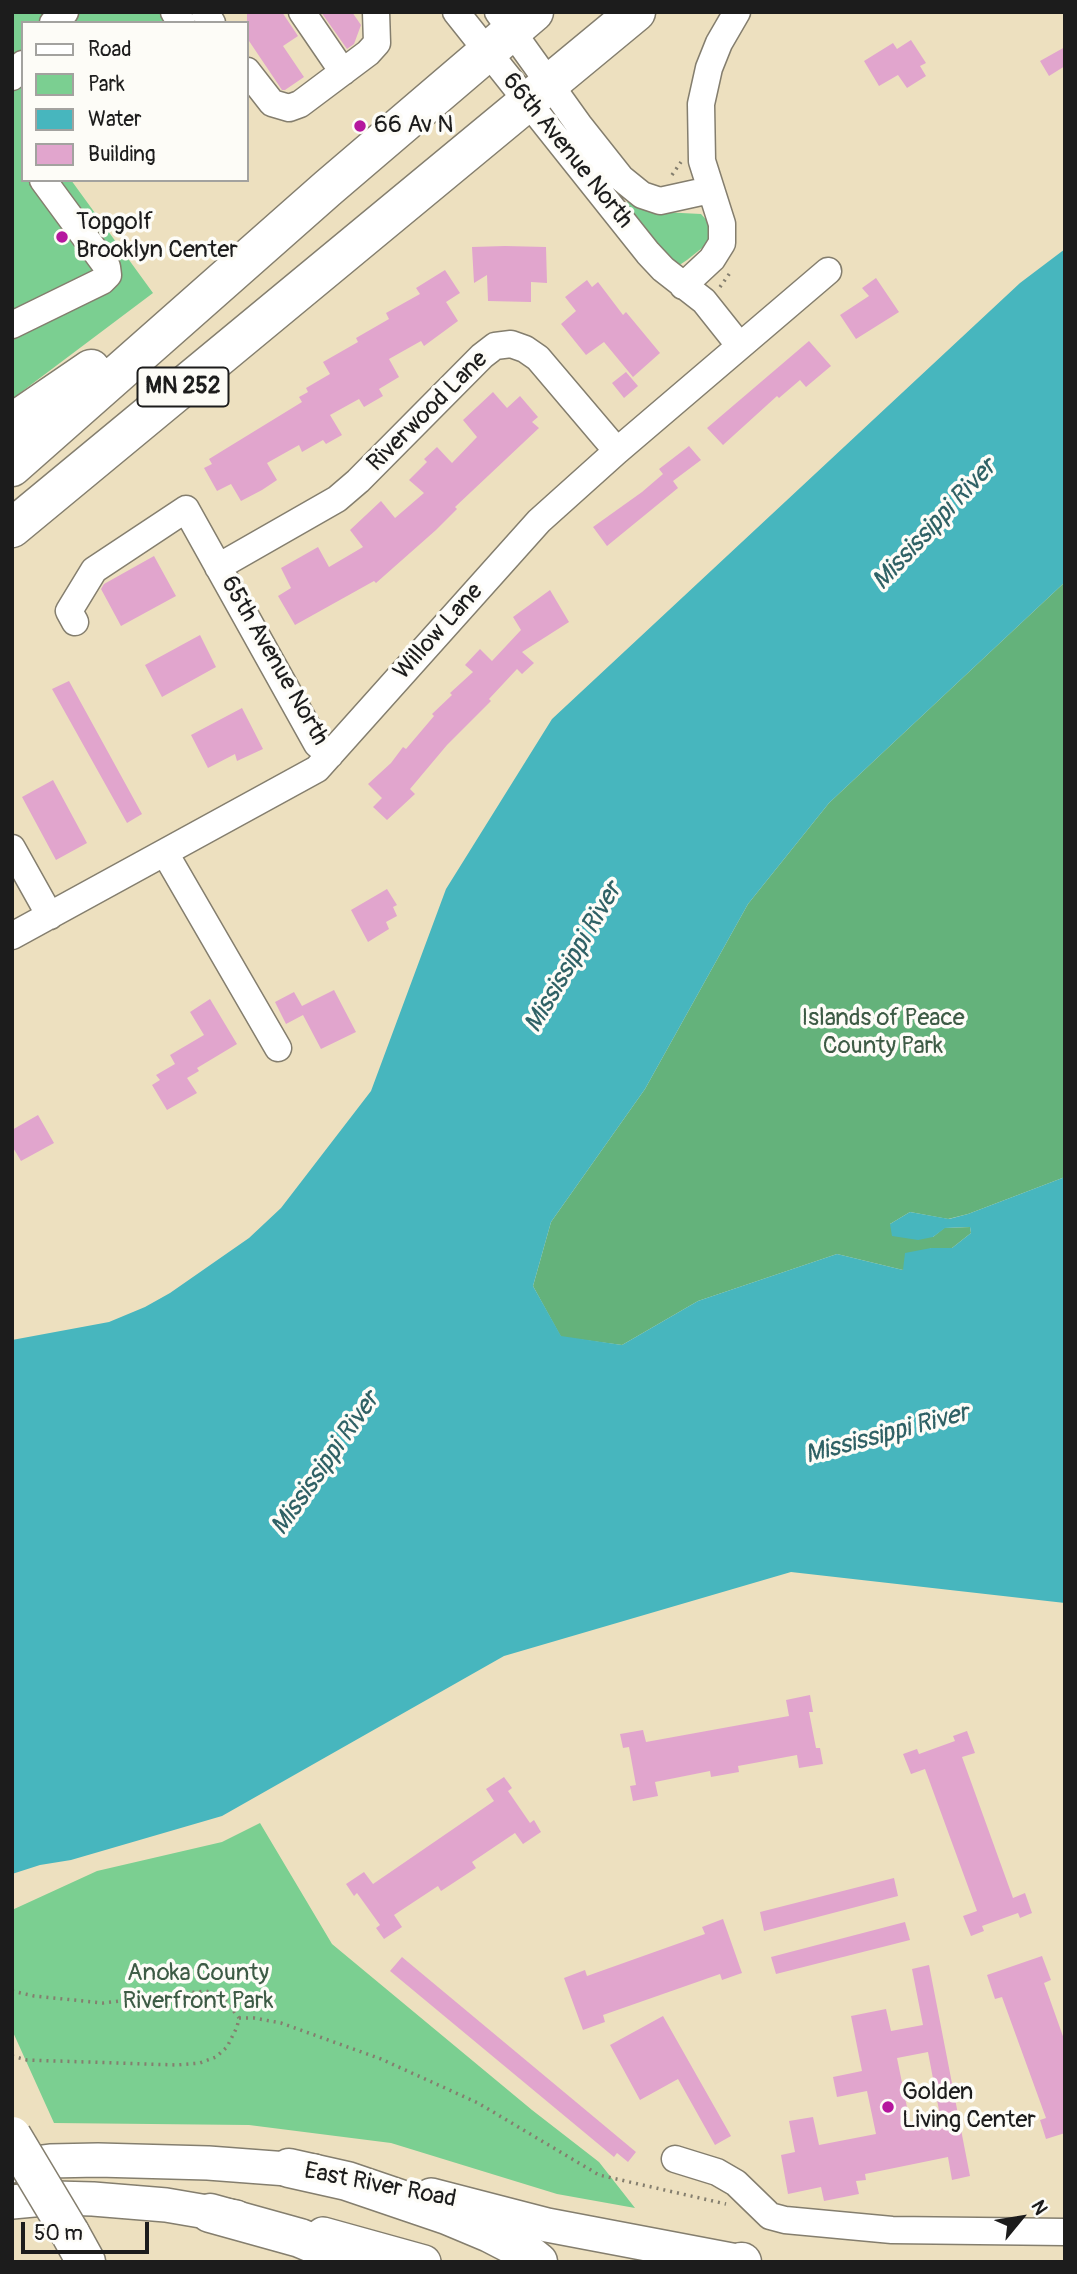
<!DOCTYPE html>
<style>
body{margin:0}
#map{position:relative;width:1077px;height:2274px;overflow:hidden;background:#ede0bf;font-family:Pangolin,sans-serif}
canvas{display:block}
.frame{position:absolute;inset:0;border:14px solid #1c1c1c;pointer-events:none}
.legend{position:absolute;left:21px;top:21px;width:228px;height:161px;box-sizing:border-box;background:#fdfcf7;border:2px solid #a3a29f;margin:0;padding:9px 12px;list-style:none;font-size:21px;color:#1c1c1c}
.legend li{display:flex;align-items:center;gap:14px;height:35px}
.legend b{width:35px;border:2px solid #a3a29f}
.north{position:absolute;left:986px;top:2183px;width:70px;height:70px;-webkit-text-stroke:5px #fdfcf7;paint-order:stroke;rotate:60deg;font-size:19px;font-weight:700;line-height:28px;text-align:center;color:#1c1c1c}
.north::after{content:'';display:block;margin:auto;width:24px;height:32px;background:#1c1c1c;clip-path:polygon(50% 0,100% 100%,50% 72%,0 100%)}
.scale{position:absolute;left:21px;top:2222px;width:128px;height:32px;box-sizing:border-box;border:4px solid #1c1c1c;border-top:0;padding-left:9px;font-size:21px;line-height:24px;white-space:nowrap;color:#1c1c1c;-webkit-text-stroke:5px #fdfcf7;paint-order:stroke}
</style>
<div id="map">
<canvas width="1077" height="2274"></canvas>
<div class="frame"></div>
<ul class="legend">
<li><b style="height:9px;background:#fff"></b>Road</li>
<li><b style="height:19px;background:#7bcf91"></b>Park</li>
<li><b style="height:19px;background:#47b6be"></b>Water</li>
<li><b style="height:19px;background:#e1a5cd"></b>Building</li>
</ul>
<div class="north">N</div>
<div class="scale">50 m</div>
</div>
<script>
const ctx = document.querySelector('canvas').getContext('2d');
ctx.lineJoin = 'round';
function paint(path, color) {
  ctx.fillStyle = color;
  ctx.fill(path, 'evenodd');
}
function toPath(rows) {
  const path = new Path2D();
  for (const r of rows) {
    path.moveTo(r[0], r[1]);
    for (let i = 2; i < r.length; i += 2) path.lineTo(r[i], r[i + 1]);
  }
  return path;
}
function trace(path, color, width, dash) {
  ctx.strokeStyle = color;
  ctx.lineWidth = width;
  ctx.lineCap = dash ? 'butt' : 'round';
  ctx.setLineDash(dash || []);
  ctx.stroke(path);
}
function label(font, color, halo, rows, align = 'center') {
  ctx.font = font + ' Pangolin,sans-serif';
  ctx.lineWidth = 7;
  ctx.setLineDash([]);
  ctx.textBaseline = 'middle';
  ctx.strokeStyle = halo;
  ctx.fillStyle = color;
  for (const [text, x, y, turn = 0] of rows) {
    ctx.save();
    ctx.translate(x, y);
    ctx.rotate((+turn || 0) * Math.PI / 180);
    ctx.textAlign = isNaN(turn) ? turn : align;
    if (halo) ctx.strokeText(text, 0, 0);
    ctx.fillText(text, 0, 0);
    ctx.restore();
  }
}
paint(toPath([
 [12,12,198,12,205,23,23,23,23,180,71,180,153,293,12,399],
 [629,201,662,212,701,214,711,225,712,235,707,244,687,260,681,264,672,264,623,206],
 [260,1823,332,1944,532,2110,599,2162,635,2208,557,2194,391,2143,249,2125,54,2123,12,2030,12,1910,97,1871,222,1842]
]), '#7bcf91');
paint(toPath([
 [1065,582,1065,1177,968,1214,948,1219,910,1212,890,1224,933,1237,944,1228,970,1227,971,1233,952,1248,931,1248,903,1270,837,1254,698,1301,622,1345,561,1337,533,1286,551,1222,645,1089,748,904,829,803]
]), '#64b27b');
paint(toPath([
 [1065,249,1065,582,829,803,748,904,645,1089,551,1222,533,1286,561,1336,622,1345,698,1301,837,1254,903,1270,905,1253,931,1248,952,1248,971,1233,970,1227,945,1228,933,1237,918,1240,892,1236,890,1224,910,1212,949,1219,968,1214,1065,1177,1065,1603,791,1572,504,1656,222,1816,71,1860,40,1865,12,1874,12,1340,109,1322,145,1307,170,1293,249,1238,281,1208,371,1091,446,889,552,719,1020,283]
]), '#47b6be');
paint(toPath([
 [247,12,282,12,298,36,283,46,304,77,285,90,282,90,247,38],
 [321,12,352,12,361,25,354,44,347,49],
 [911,40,926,63,920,66,926,76,907,88,898,75,879,86,864,61,893,43,897,49],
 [1065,47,1065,66,1049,76,1040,61],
 [505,246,546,247,547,283,531,282,531,302,488,301,487,275,474,283,472,247],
 [445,270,460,293,446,302,458,321,424,346,421,341,389,359,399,377,379,389,383,396,364,407,359,399,330,415,342,435,326,444,323,440,302,452,299,445,267,463,277,480,262,490,241,501,231,484,217,491,204,468,212,464,209,459,302,402,299,397,308,392,306,388,330,374,323,362,358,342,356,338,389,319,386,313,420,294,416,288],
 [876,278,899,312,856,339,840,315,869,296,862,288],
 [587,280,592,287,598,282,623,315,626,312,660,353,633,377,604,342,586,355,561,324,576,311,565,297],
 [809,341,831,366,806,387,800,380,779,398,777,396,723,445,707,428],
 [626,372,638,386,624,398,612,383],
 [493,392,507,408,520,396,538,417,532,422,539,428,455,507,457,509,436,530,376,583,374,581,295,625,278,596,291,588,281,568,318,547,329,567,363,547,350,530,381,501,395,518,424,493,409,480,427,462,424,459,437,447,452,463,477,437,463,420],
 [689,446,701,460,673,481,678,488,607,546,593,527,642,492,663,474,659,469],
 [154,556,176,596,121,626,101,589,104,584],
 [550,590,569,622,522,652,534,663,522,674,517,669,489,699,491,701,447,745,410,789,415,794,387,820,373,807,382,798,368,784,391,763,403,747,406,749,434,716,432,714,452,695,450,693,473,672,465,665,480,649,492,661,521,630,513,617],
 [200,635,216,667,162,697,145,665],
 [69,681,142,814,127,823,52,689],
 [242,708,263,749,237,761,235,754,208,768,191,735],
 [53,780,87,843,56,860,22,797],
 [387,889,397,905,393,907,397,916,386,922,389,929,368,942,351,910],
 [334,990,356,1032,321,1049,303,1015,286,1024,275,1002,294,992,302,1006],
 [210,999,237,1044,197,1068,199,1071,187,1078,197,1093,167,1110,152,1085,160,1080,156,1075,175,1064,170,1055,204,1035,190,1012],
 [38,1115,54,1143,21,1161,12,1146,12,1130],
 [810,1695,813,1712,809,1712,816,1748,820,1748,823,1764,799,1768,797,1755,738,1766,739,1772,711,1777,710,1771,655,1782,658,1796,633,1801,630,1786,636,1785,629,1747,623,1748,620,1734,643,1730,646,1742,789,1716,786,1700],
 [967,1731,975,1753,962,1757,1013,1898,1025,1893,1032,1913,1020,1918,1018,1913,982,1926,984,1931,971,1936,963,1916,977,1911,925,1769,911,1774,903,1754,917,1749,919,1754,955,1741,953,1736],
 [504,1777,512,1788,508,1791,530,1823,534,1820,541,1832,523,1844,515,1833,472,1862,476,1868,441,1891,438,1886,394,1915,402,1927,384,1939,376,1928,380,1925,357,1893,354,1896,346,1884,364,1872,373,1884,494,1801,486,1789],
 [894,1878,898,1896,764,1931,760,1912],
 [723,1919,742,1973,722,1980,720,1974,603,2015,605,2022,583,2030,564,1978,585,1970,587,1976,705,1934,702,1927],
 [905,1922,910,1940,776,1974,771,1957],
 [1042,1956,1051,1980,1044,1983,1065,2042,1065,2133,1046,2139,1040,2120,1046,2118,1002,1997,995,1999,987,1975],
 [402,1957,636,2152,628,2162,617,2153,614,2157,390,1971],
 [929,1965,970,2176,952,2180,948,2157,865,2174,866,2180,856,2181,859,2194,824,2201,821,2187,788,2194,781,2155,795,2152,789,2121,813,2117,819,2145,876,2134,867,2091,837,2097,833,2077,862,2071,851,2016,886,2009,891,2031,923,2025,912,1969],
 [928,2052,941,2121,911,2127,897,2058],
 [663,2016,731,2136,715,2145,678,2079,640,2100,610,2045]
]), '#e1a5cd');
const minor = toPath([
 [174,12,182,23],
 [205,12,212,23],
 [302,12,343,72],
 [456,12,648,253,663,269,704,301,739,345],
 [498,12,579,125,621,178,642,195,660,201,710,190],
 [53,23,65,12],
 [247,71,272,103,289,108,300,104,368,53,377,43,376,12],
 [12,77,23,64],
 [683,286,712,259,722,243,722,224,702,161,701,104,709,68,719,43,737,12],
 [12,325,102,281,108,275,107,267,43,180],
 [218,567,337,499,358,481,482,356,495,346,511,344,525,349,538,358,617,451],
 [75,622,69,611,94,570,186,509,317,744,330,755],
 [12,848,50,916],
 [165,853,278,1048],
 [12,936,317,769,539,521,617,451,828,271],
 [675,2159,717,2172,736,2183,770,2216,785,2220,892,2230,1065,2232]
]);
const major = toPath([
 [12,2166,50,2161,98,2160,208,2163,314,2171],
 [431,2195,547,2225,742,2262],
 [12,2202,55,2198,93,2199,166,2205,236,2217],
 [323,2234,424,2262]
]);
const highway = toPath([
 [12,423,91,369],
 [12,467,328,188,534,12],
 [12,528,636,12],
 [289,2168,347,2181,447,2215,490,2233,523,2250,538,2262],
 [210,2213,300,2238,357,2262],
 [70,2233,86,2262],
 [741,2262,742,2262]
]);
trace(minor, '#847e6e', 29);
trace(major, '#847e6e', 36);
trace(highway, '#847e6e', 41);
trace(toPath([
 [672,175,681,162],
 [720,287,732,270],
 [12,1991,34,1996,103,2003,206,1991,218,1995,226,2001,239,2018],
 [239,2018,254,2018,281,2023,381,2059,478,2103,599,2175,726,2204],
 [12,2056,27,2060,177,2065,200,2063,216,2057,227,2047,237,2027,239,2018]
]), '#847e6e', 3.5, [2, 5]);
trace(minor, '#fff', 26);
trace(major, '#fff', 33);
trace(highway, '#fff', 38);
const highwayBridge = toPath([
 [12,2136,70,2233]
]);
trace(highwayBridge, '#847e6e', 41, []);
trace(highwayBridge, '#fff', 38);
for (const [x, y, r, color] of [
 [360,126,7,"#b5179e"],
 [62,237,7,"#b5179e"],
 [888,2107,7,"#b5179e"]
]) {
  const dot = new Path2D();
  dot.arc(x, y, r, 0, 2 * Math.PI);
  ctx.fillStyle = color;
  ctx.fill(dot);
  trace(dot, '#fdfcf7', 2.5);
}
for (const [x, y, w] of [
 [183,387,91]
]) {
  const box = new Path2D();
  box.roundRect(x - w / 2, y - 19.5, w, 39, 5);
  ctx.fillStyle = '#fdfcf7';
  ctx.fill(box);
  trace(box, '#1c1c1c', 2);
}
label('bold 23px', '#1c1c1c', null, [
 ["MN 252",183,387]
]);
label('24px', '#1c1c1c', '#fdfcf7', [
 ["66 Av N",374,126],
 ["Topgolf",76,223],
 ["Brooklyn Center",76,251],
 ["Golden",902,2093],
 ["Living Center",902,2121]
], 'left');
label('24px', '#1c1c1c', '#fdfcf7', [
 ["66th Avenue North",567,151,51],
 ["Riverwood Lane",428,412,-45],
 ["Willow Lane",439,632,-48],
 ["65th Avenue North",274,661,60],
 ["East River Road",380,2186,11]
]);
label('24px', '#3d5b45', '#fdfcf7', [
 ["Islands of Peace",883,1019],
 ["County Park",883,1047],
 ["Anoka County",198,1974],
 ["Riverfront Park",198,2002]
]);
label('italic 26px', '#2f6165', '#fdfcf7', [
 ["Mississippi River",935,525,-47],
 ["Mississippi River",574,958,-60],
 ["Mississippi River",887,1435,-15],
 ["Mississippi River",326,1464,-55]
]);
</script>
